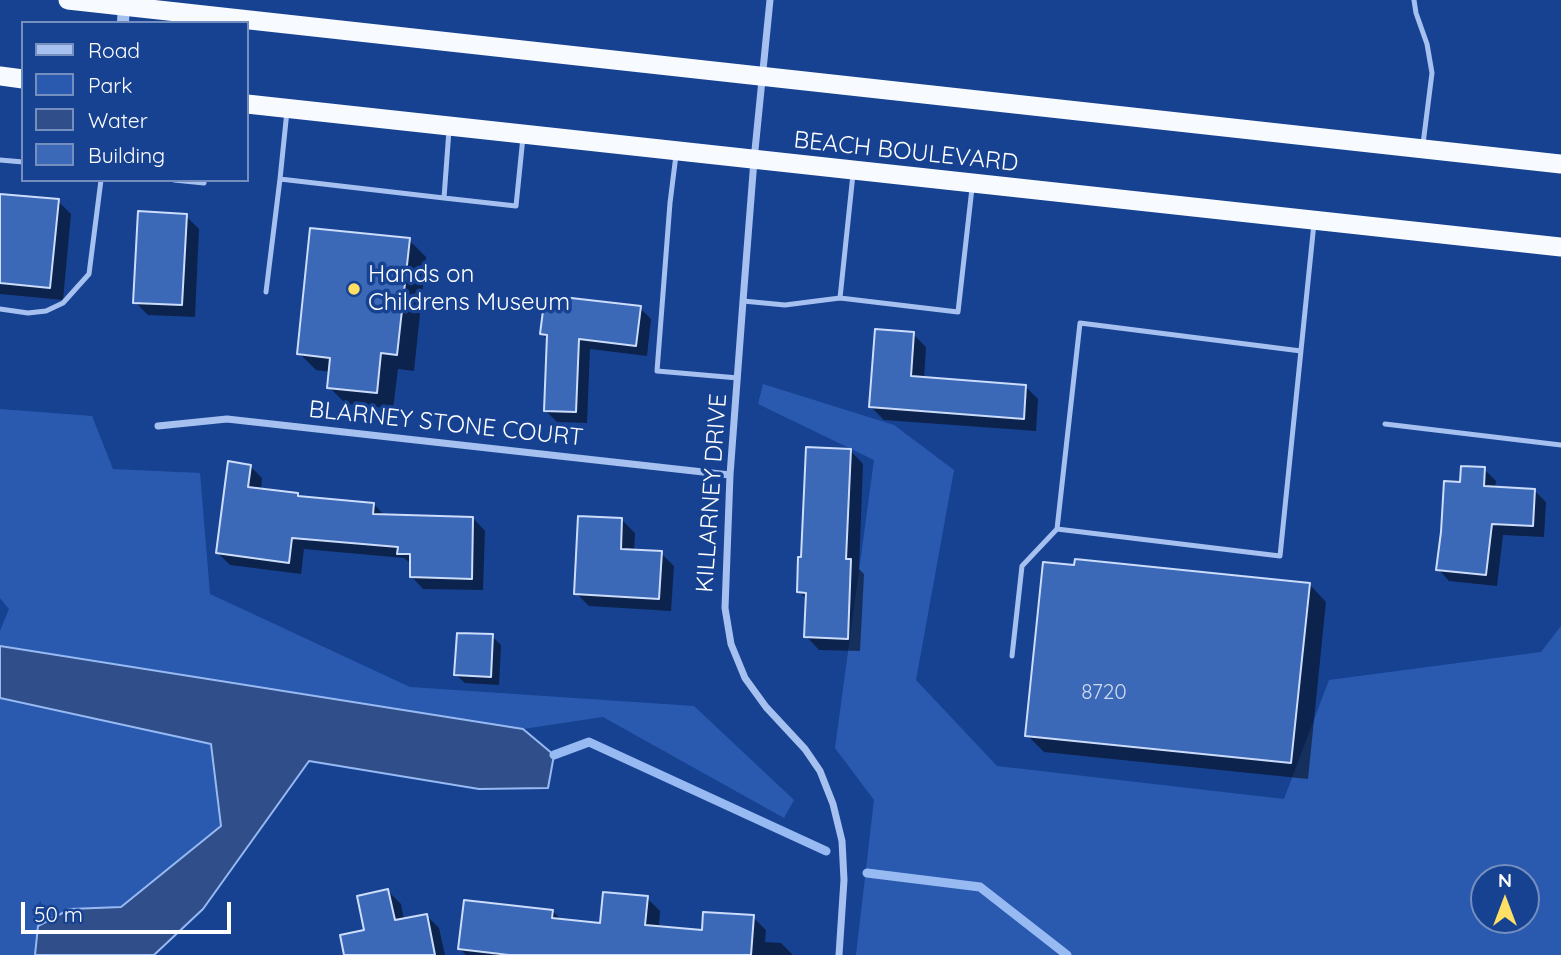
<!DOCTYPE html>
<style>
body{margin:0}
#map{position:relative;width:1561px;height:955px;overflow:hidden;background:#174292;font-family:Quicksand,sans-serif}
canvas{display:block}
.legend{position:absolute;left:21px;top:21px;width:228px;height:161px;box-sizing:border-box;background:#174292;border:2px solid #748ebe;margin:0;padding:9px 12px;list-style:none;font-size:21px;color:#fff}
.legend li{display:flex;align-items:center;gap:14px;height:35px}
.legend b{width:35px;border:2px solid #748ebe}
.north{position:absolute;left:1470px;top:864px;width:70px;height:70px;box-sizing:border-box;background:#174292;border:2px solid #748ebe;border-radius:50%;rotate:0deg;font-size:19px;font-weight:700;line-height:28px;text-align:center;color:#fff}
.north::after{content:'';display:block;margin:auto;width:24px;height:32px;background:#ffe065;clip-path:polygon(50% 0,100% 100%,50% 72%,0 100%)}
.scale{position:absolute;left:21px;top:902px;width:210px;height:32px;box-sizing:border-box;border:4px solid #fff;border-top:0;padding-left:9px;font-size:21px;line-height:24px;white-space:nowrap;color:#fff;-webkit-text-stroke:5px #174292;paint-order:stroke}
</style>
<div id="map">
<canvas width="1561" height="955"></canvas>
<ul class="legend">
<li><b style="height:9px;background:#a6c1f0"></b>Road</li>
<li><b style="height:19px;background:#2a5ab0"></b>Park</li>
<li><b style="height:19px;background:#304e8a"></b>Water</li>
<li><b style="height:19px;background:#3c68b8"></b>Building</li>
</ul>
<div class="north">N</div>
<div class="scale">50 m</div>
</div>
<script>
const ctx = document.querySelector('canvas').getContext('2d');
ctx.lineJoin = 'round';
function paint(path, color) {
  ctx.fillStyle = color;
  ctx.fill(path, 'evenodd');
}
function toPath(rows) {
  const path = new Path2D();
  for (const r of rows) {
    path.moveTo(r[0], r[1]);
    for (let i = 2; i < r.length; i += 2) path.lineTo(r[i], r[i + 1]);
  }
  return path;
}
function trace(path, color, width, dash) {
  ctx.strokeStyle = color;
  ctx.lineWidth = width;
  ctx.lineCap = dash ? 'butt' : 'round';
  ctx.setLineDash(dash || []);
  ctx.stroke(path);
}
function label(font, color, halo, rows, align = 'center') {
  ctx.font = font + ' Quicksand,sans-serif';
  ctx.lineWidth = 7;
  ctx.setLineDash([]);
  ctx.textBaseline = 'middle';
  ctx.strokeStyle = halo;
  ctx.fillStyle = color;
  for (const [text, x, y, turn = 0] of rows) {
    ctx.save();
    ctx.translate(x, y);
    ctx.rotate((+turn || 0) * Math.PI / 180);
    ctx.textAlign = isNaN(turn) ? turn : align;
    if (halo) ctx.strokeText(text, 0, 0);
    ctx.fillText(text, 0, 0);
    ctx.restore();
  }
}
paint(toPath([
 [763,384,894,425,954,470,916,680,997,766,1284,799,1329,680,1541,652,1561,626,1561,955,856,955,874,800,835,748,874,460,758,404],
 [1526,878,1526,920,1484,920,1484,878],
 [0,409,92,416,113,469,200,473,210,594,410,687,694,706,794,800,784,818,603,717,523,729,0,646,0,631,9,609,0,598],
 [0,698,211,744,221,827,121,907,70,909,38,926,35,955,0,955]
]), '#2a5ab0');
const water = toPath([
 [0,646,523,729,554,755,548,788,479,789,309,761,203,909,154,955,35,955,38,926,70,909,121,907,221,826,211,744,0,698,0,646]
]);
paint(water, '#304e8a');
trace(water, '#98baf3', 2);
paint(toPath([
 [0,196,58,201,71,214,63,300,0,294],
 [186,216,199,229,195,317,148,315,135,302],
 [409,240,426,257,414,371,398,369,393,409,346,404,329,387,331,372,316,370,299,353],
 [640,308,651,319,647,356,590,349,587,423,557,422,545,410,548,340,542,334],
 [913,334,926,347,924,379,1025,386,1038,399,1036,431,884,420,871,407],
 [850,450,863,464,859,569,864,574,860,651,819,650,806,636,807,600,799,591,803,559],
 [250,466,262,478,261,491,297,495,300,498,374,504,385,516,473,518,485,531,483,590,423,589,411,576,412,565,404,558,304,549,301,574,230,565,218,553],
 [1484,469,1496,481,1495,488,1534,490,1546,502,1544,537,1503,535,1497,586,1449,581,1438,569,1462,484],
 [622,520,635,533,634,552,661,553,674,566,671,611,589,606,576,593],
 [1310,585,1326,602,1308,779,1044,752,1027,735],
 [492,636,501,645,499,685,465,683,456,675],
 [388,891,401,904,404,920,426,915,439,928,445,955,346,955,366,931],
 [647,898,660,911,659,928,703,932,753,917,766,930,765,942,781,943,793,955,466,955,459,948,553,911,561,920,602,925]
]), '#0007');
trace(toPath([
 [554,755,589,742,826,851],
 [867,873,980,887,1067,955]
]), '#98baf3', 9);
const building = toPath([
 [0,194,59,199,50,288,0,283,0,194],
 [138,211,187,214,182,305,133,303,138,211],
 [310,228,410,238,397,355,381,353,377,393,327,388,330,358,297,354,310,228],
 [545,295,641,306,636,346,579,339,576,412,544,411,547,335,540,334,545,295],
 [875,329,914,332,911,376,1026,385,1024,419,869,407,875,329],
 [806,447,851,449,846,559,851,559,848,639,804,637,806,593,797,592,798,557,801,557,806,447],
 [228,461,251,465,248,487,298,493,298,496,374,503,373,514,473,517,472,579,410,577,410,554,397,554,398,547,292,538,289,563,216,553,228,461],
 [1461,466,1485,467,1484,486,1535,489,1533,526,1492,524,1486,575,1436,570,1441,532,1444,481,1460,482,1461,466],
 [578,516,622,518,621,549,662,551,659,599,574,594,578,516],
 [1075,559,1310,583,1291,763,1025,736,1043,562,1074,565,1075,559],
 [457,633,493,634,491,677,454,675,457,633],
 [388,889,395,920,427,914,435,955,344,955,340,935,364,930,357,896,388,889],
 [603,892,648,896,645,925,702,930,703,912,754,915,751,955,509,955,458,949,464,900,553,910,552,918,600,923,603,892]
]);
paint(building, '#3c68b8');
trace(building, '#ccddfb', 2);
trace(toPath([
 [1414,0,1416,13,1427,44,1432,73,1423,144],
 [287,111,280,179,444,198],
 [449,130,444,198,516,206,523,137],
 [676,155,670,203,657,371,738,378],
 [0,160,23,162],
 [853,174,840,298,958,312,972,188],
 [174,180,204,183,204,180],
 [266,292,280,179],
 [743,301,785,305,840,298],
 [0,309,28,313,46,311,63,303,89,274,101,180],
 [1385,424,1561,445],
 [1057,529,1080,323,1301,351],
 [1012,656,1022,566,1057,529,1280,556,1314,223]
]), '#a6c1f0', 5);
trace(toPath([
 [770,0,754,160,743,301,730,475,725,608,731,644,745,678,766,707,805,749,820,771,833,804,842,841,844,880,839,955],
 [158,426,227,419,730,475]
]), '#a6c1f0', 7);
trace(toPath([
 [123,23,124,0]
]), '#a6c1f0', 12);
trace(toPath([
 [68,0,1561,164],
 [0,76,23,79],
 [247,104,1561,247]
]), '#f7faff', 19);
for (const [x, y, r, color] of [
 [354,289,7,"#ffe065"]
]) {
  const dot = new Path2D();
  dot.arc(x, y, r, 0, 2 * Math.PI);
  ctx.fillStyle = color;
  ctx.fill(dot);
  trace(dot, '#174292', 2.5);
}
label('21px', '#ced9ed', null, [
 ["8720",1104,693]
]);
label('24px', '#fff', '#174292', [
 ["BEACH BOULEVARD",906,152,6],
 ["BLARNEY STONE COURT",446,424,6],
 ["KILLARNEY DRIVE",712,493,-86]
]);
label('24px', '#fff', '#174292', [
 ["Hands on",368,275],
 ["Childrens Museum",368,303]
], 'left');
</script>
